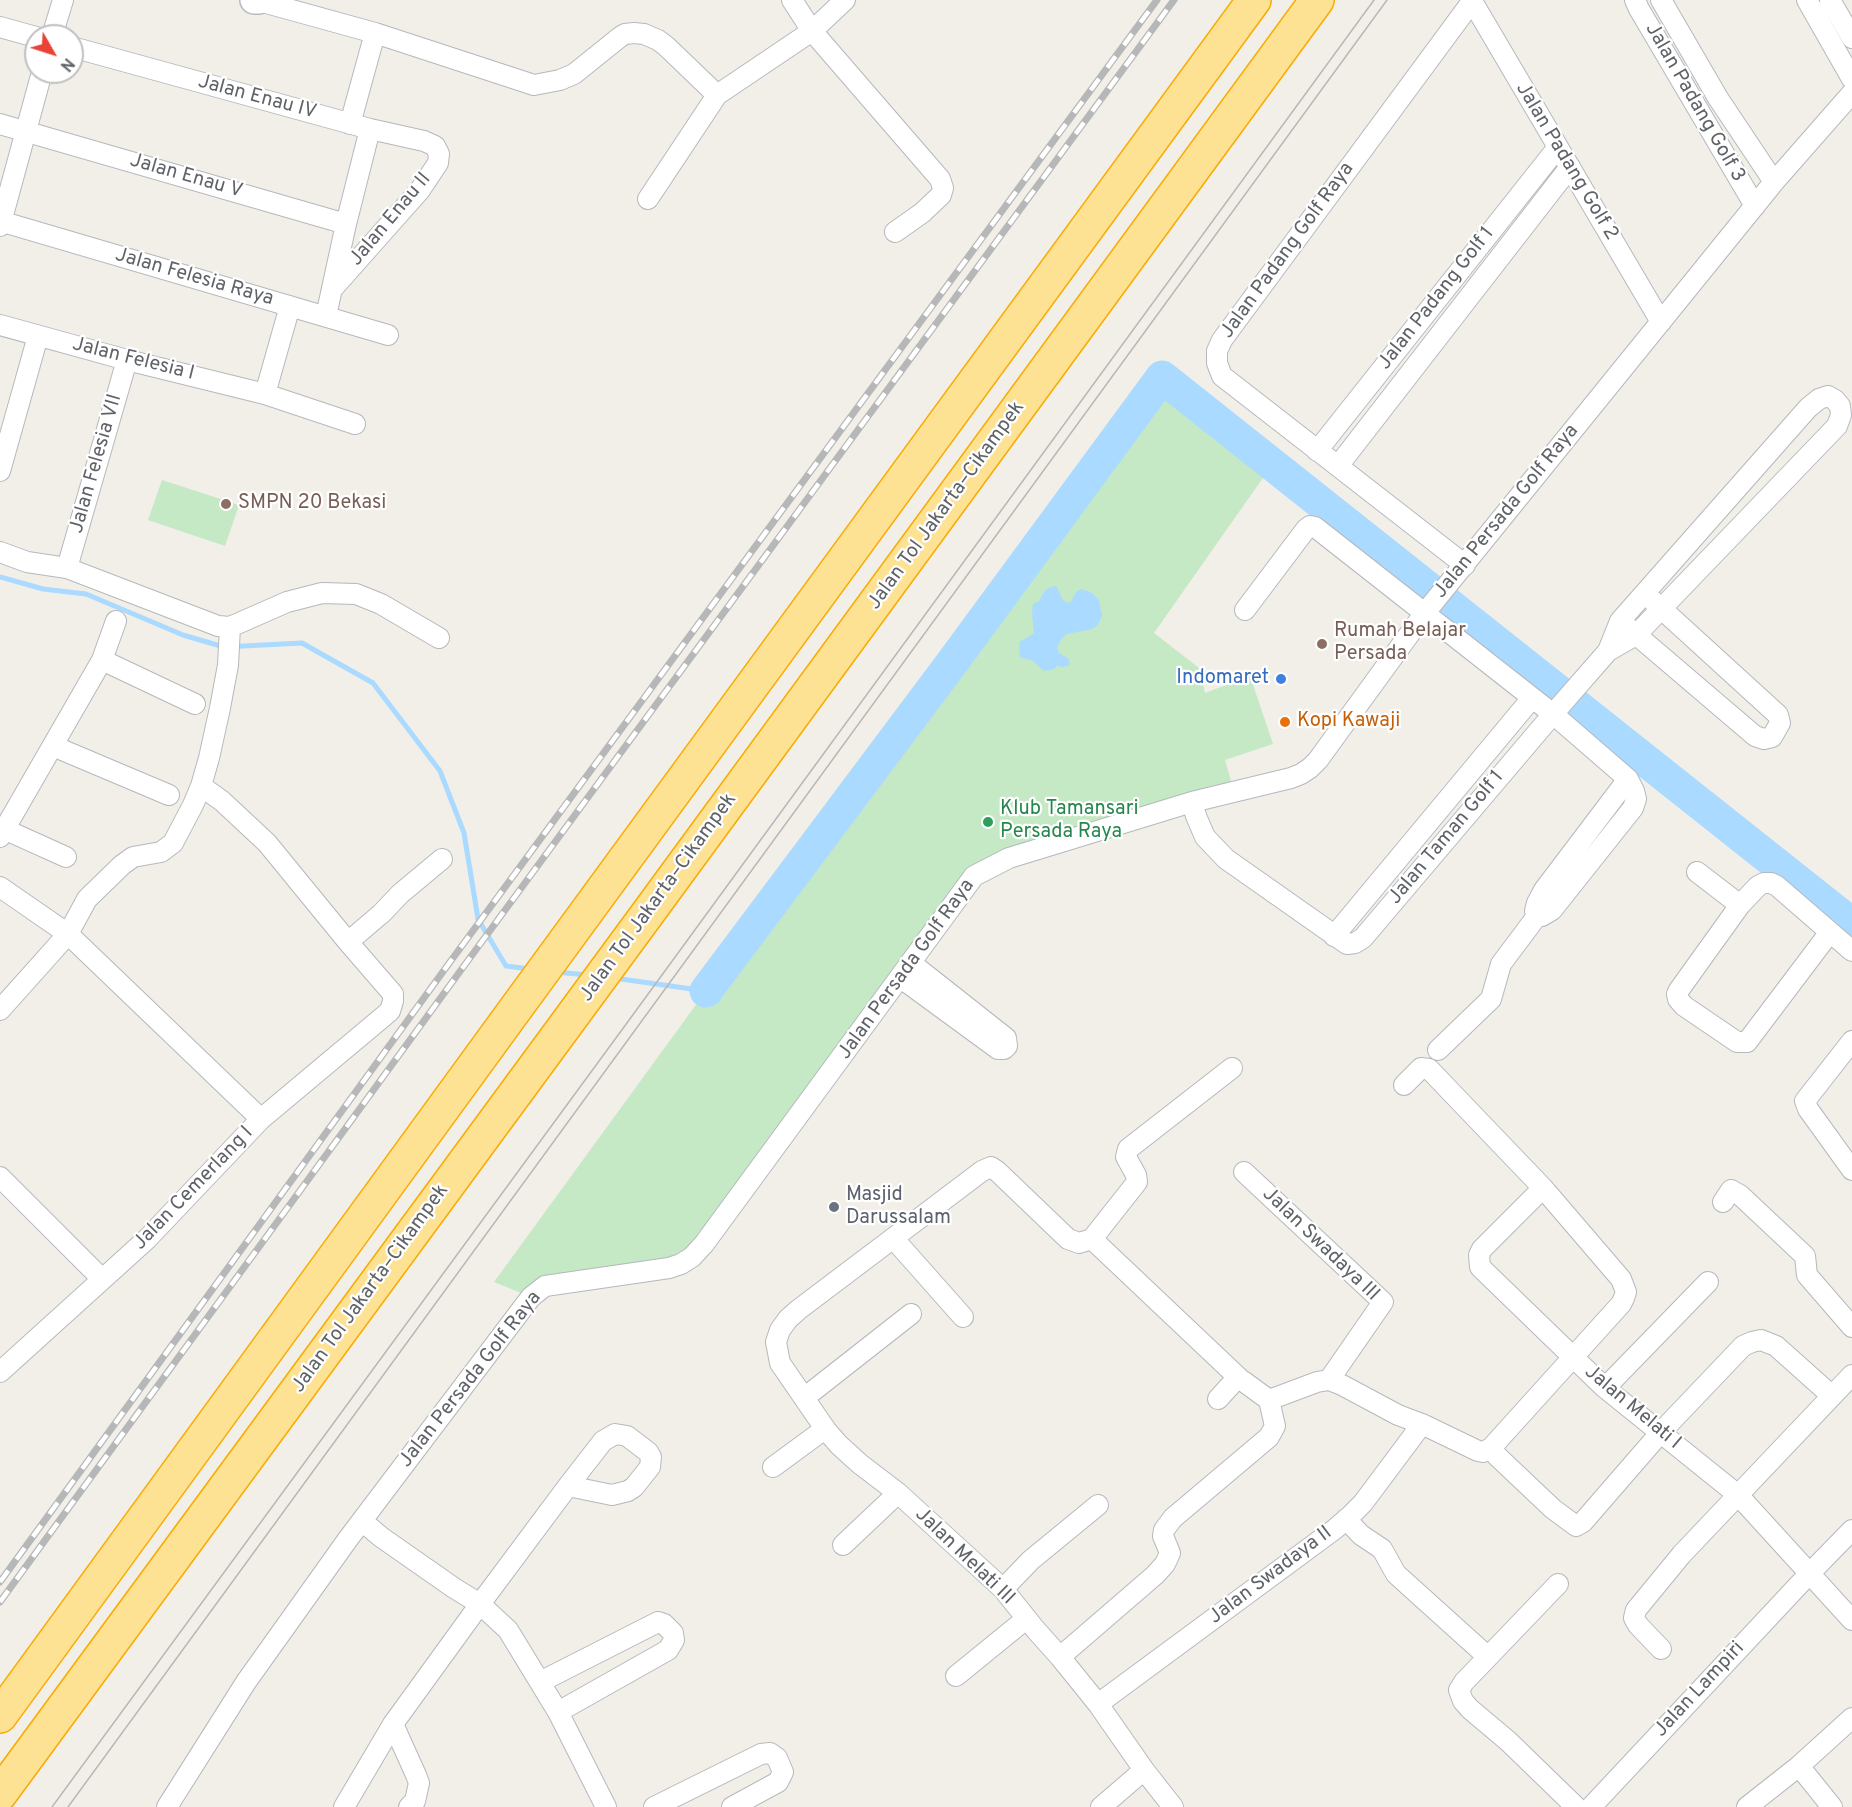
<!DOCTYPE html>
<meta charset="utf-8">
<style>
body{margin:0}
#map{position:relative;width:1852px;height:1807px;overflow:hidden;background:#f1efe8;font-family:Overpass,sans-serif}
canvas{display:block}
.north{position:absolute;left:24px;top:24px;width:60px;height:60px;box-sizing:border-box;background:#fff;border:2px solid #bfc1c3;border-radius:50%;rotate:129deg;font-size:16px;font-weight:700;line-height:24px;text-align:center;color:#5f6368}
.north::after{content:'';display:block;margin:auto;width:21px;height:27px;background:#ea4335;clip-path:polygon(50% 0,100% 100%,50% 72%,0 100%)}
</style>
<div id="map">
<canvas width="1852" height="1807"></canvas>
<div class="north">N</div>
</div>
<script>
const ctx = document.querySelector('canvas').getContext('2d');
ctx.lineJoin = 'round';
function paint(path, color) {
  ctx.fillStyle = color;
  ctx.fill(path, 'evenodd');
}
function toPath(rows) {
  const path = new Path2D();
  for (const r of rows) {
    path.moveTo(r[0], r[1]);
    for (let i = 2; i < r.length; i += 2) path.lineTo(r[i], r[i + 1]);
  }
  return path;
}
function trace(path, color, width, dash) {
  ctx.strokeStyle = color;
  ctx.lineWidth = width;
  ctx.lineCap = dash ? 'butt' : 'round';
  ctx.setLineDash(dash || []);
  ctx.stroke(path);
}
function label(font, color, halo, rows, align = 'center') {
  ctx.font = font + ' Overpass,sans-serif';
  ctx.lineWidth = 4.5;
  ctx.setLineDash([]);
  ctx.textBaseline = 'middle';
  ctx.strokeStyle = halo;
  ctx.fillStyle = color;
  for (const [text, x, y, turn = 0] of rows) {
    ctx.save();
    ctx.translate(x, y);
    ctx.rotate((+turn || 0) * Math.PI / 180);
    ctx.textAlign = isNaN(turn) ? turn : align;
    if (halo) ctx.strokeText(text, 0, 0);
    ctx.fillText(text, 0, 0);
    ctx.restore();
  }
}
paint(toPath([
 [1162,377,1272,465,1154,633,1199,668,1205,693,1250,676,1273,744,1225,760,1235,795,979,864,686,1261,531,1297,494,1282,706,991,951,664],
 [162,480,239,505,225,546,148,520]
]), '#c5e8c5');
paint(toPath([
 [1054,586,1057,587,1062,599,1066,602,1070,603,1077,591,1082,589,1092,593,1099,600,1102,616,1097,626,1092,629,1066,634,1060,641,1057,648,1059,653,1069,659,1070,664,1068,666,1061,667,1058,665,1054,669,1044,671,1033,661,1020,657,1019,647,1020,642,1034,633,1032,614,1033,604,1039,601,1045,590]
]), '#aadaff');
trace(toPath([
 [0,577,43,589,86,594,183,635,224,647,302,643,373,683,440,771,464,833,478,919,506,966,530,969],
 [557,972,587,975],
 [614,978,706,991]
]), '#aadaff', 5);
trace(toPath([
 [706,991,951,664,1162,377,1852,924]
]), '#aadaff', 33);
const street = toPath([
 [792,0,812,31,940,179,943,188,941,195,922,213,895,232],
 [1635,0,1639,9,1755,206],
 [1661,0,1718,98,1774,182],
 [1807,0,1852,79],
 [1830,0,1852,38],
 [259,1,375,33,534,85,560,80,574,74,620,37,625,34,634,33,644,34,658,40,666,46,717,95],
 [1472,1,1661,322],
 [0,27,36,37],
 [52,36,63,0],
 [72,47,370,129,424,141,435,146,439,154,438,163,420,190,334,287],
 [0,124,346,224],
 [350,124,375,33],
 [648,199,717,95,812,31,845,0],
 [0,221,388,335],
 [0,226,42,72],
 [326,316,346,224,370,129],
 [0,325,127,360,265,394,355,424],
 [265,394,290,306],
 [1317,451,1558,147],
 [1338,466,1570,167],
 [0,471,38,336],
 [0,552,27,562,67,568,218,626,230,627,287,602,322,593,356,594,381,604,439,638],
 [1465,565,1222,376,1217,363,1217,351,1222,340,1473,0],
 [67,568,127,360],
 [1245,610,1306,529,1310,526,1315,527,1553,714,1628,779],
 [1626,626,1755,736,1764,739,1772,737,1780,723,1778,715,1653,601],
 [102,660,195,704],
 [53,746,169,795],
 [1192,802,1196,816,1205,837,1226,859,1347,944,1355,943,1363,938,1553,714,1608,651,1636,635,1837,426,1841,415,1840,406,1835,400,1828,396,1819,399,1808,408,1620,621,1608,651],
 [4,829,66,857],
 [0,837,102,660,116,621],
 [1697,872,1740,905],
 [0,887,68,934,261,1119],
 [1830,932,1747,1042,1737,1042,1684,1006,1678,999,1677,994,1679,990,1740,905,1758,886,1764,883,1771,883,1777,886,1852,951],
 [1334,936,1532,698],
 [348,942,382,913,400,894,442,859],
 [901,978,998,1049,1004,1049,1007,1046,1006,1038,911,963],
 [0,1010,68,934,87,899,122,865,133,857,161,852,173,843,193,805,201,786],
 [1852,1041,1805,1101,1808,1109,1852,1170],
 [1438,1050,1491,999,1501,964,1537,916,1535,911,1537,903,1544,890,1628,779,1634,791,1636,799,1633,808,1552,910,1542,916,1537,916],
 [1244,1172,1383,1302,1329,1380],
 [0,1177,102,1279],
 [1543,1188,1482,1249,1479,1255,1480,1267,1605,1388,1738,1495,1852,1620],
 [1723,1202,1731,1190,1740,1195,1805,1256,1807,1275,1852,1327],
 [893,1238,963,1317],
 [1092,1239,1137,1182,1136,1175,1126,1157,1128,1149,1232,1068],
 [0,1372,147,1239,261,1119,390,1011,393,1001,393,994,348,942,267,843,222,801,201,786,209,758,220,708,228,665,230,627],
 [1243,1381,1269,1400,1317,1382,1329,1380,1342,1385,1398,1415,1422,1424,1478,1451,1483,1452,1491,1448,1621,1304,1624,1298,1626,1292,1621,1279,1543,1188,1429,1069,1421,1068,1404,1085],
 [1605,1388,1708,1282],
 [804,1398,911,1314],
 [1218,1399,1238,1377],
 [1491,1448,1497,1456,1553,1509,1576,1526,1583,1522,1661,1432,1743,1346,1752,1342,1761,1340,1776,1346,1832,1396],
 [773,1467,818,1434,826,1430],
 [1346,1519,1361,1535,1382,1549,1396,1574,1488,1657],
 [362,1521,381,1537,454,1588,480,1604,508,1630,558,1712,606,1807],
 [843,1545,898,1493],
 [1558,1584,1464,1682,1459,1690,1463,1701,1470,1709,1508,1741,1576,1807],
 [1003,1589,1031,1560,1098,1505],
 [1661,1649,1638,1625,1634,1618,1636,1610,1682,1554,1852,1375],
 [1060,1657,1155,1575,1165,1564,1170,1553,1163,1536,1164,1530,1173,1518,1269,1437,1275,1426,1269,1400],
 [956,1676,1026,1619],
 [540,1682,658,1622,664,1624,673,1633,674,1640,668,1650,558,1712],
 [1098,1704,1335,1529,1350,1516,1363,1503,1422,1424],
 [393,1724,416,1775,419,1783,415,1801,409,1807],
 [1799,1766,1832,1807],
 [167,1807,246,1682,348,1539,531,1297,545,1286,669,1268,681,1264,692,1257,704,1244,974,876,1009,858,1192,802,1291,778,1301,774,1310,768,1318,760,1424,614,1774,182,1852,93],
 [344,1807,393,1724,480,1604,568,1486,603,1441,615,1434,627,1436,648,1452,651,1457,650,1467,634,1487,628,1491,612,1495,568,1486],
 [654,1807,761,1754,770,1753,777,1758,783,1772,778,1782,732,1807],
 [1101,1807,1144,1770],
 [1173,1807,1144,1770,1098,1704,1060,1657,1035,1629,1003,1589,898,1493,860,1464,839,1445,826,1430,780,1363,776,1342,780,1330,788,1319,798,1310,982,1171,991,1167,997,1171,1068,1239,1079,1243,1092,1239,1240,1379],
 [1591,1807,1809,1574,1852,1530],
 [1747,1807,1799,1766,1852,1718]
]);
const secondary = toPath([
 [254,0,259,0]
]);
const highway = toPath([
 [0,1716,511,1015,1254,0],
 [0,1794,645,917,1317,0]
]);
trace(street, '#b5b8bc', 22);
trace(secondary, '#b6babf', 30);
trace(highway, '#f9ab00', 36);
trace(street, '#fff', 20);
trace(secondary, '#fff', 27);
trace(highway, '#fde293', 33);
trace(toPath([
 [52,1807,624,1027,1374,0],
 [68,1807,1387,0]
]), '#b6b7b8', 1.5);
const rail = toPath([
 [0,1582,450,962,1157,0],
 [0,1602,461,970,1174,0]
]);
trace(rail, '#b6b7b8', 7);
trace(rail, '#fff', 4.5, [14]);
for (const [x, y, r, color] of [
 [226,504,6,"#8d6e63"],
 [1322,644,6,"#8d6e63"],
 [1281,679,6,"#3f7fe0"],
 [1285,722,6,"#e8710a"],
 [988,822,6,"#2e9e5b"],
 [834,1207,6,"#6b7280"]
]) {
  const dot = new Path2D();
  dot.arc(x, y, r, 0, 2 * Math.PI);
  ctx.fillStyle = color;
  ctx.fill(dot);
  trace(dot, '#fff', 2);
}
label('20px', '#5f6368', '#fff', [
 ["Jalan Enau IV",257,98,15],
 ["Jalan Padang Golf 3",1694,103,60],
 ["Jalan Padang Golf 2",1566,162,59],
 ["Jalan Enau V",186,177,16],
 ["Jalan Enau II",391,220,-50],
 ["Jalan Padang Golf Raya",1288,251,-54],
 ["Jalan Felesia Raya",194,278,16],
 ["Jalan Padang Golf 1",1437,299,-52],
 ["Jalan Felesia I",133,360,14],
 ["Jalan Felesia VII",97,464,-74],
 ["Jalan Tol Jakarta–Cikampek",947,506,-54],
 ["Jalan Persada Golf Raya",1507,512,-51],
 ["Jalan Taman Golf 1",1447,838,-50],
 ["Jalan Tol Jakarta–Cikampek",659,898,-54],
 ["Jalan Persada Golf Raya",907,970,-54],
 ["Jalan Cemerlang I",194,1189,-46],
 ["Jalan Swadaya III",1320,1245,44],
 ["Jalan Tol Jakarta–Cikampek",371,1289,-54],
 ["Jalan Persada Golf Raya",471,1380,-52],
 ["Jalan Melati I",1632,1408,40],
 ["Jalan Melati III",964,1557,44],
 ["Jalan Swadaya II",1271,1576,-37],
 ["Jalan Lampiri",1700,1690,-47]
]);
label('20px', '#785e54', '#fff', [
 ["SMPN 20 Bekasi",238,504],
 ["Rumah Belajar",1334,632],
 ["Persada",1334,655]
], 'left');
label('20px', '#366cbe', '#fff', [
 ["Indomaret",1269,679]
], 'right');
label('20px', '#c56008', '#fff', [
 ["Kopi Kawaji",1297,722]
], 'left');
label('20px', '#27864d', '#fff', [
 ["Klub Tamansari",1000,810],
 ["Persada Raya",1000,833]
], 'left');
label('20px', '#5b616d', '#fff', [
 ["Masjid",846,1196],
 ["Darussalam",846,1219]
], 'left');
</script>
